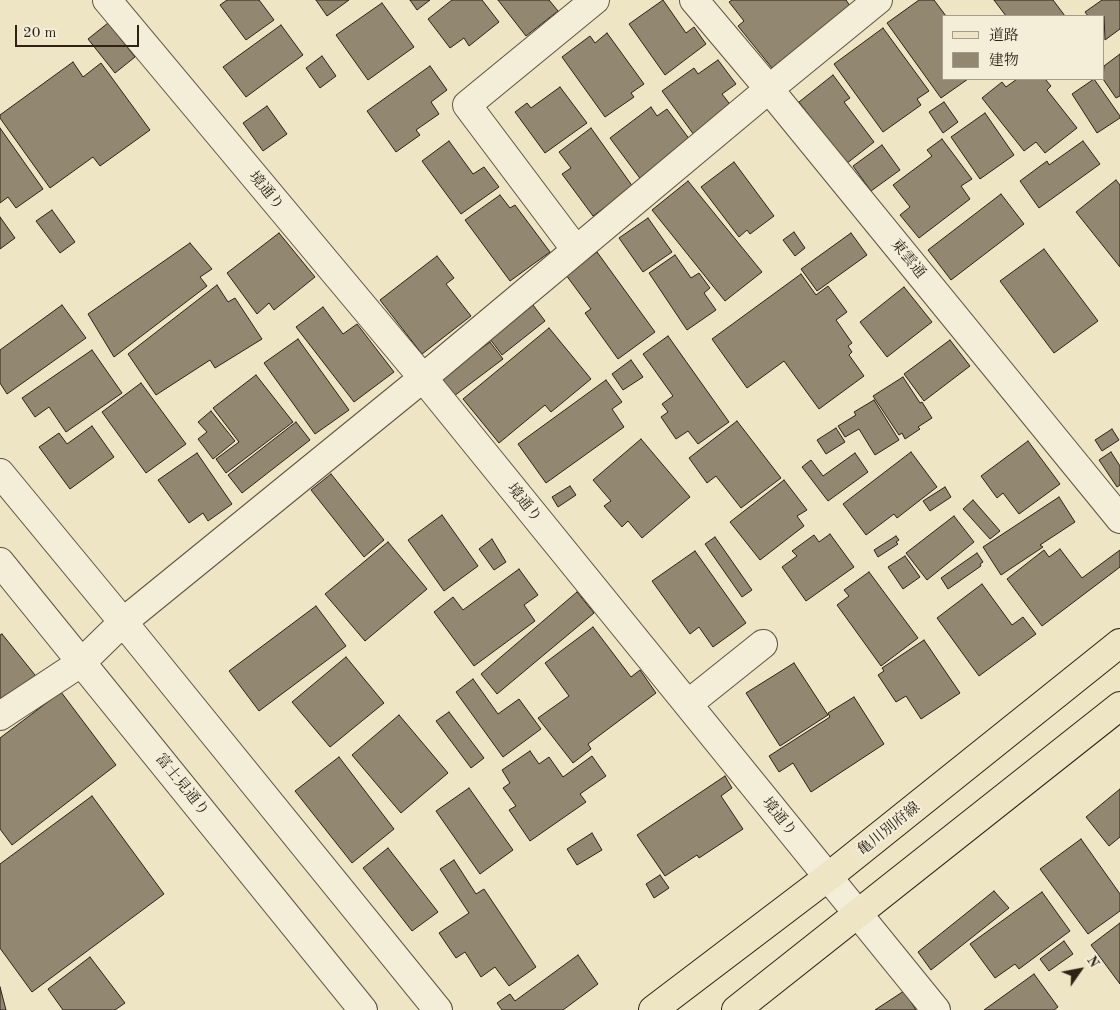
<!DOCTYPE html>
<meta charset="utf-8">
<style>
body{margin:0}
#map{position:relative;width:1120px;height:1010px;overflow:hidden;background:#eee5c4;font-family:"Old Standard TT","Noto Serif JP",serif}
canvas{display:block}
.legend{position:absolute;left:942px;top:15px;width:162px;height:65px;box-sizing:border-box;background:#f4eed9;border:1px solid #a59c8b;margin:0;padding:6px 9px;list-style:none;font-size:15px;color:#2e2215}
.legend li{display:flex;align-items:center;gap:10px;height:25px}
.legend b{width:25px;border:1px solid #a59c8b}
.north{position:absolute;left:1055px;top:945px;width:50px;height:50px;-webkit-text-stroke:4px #f4eed9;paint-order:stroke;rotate:57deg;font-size:14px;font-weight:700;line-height:20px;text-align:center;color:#2e2215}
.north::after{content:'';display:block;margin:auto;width:18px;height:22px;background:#2e2215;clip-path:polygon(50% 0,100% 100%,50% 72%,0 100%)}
.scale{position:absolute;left:15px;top:25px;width:124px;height:22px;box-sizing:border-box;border:2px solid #2e2215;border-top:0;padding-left:6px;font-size:15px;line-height:18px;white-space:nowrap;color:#2e2215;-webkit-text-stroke:4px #f4eed9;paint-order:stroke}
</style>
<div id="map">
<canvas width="1120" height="1010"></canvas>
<ul class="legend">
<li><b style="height:6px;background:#eee5c4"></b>道路</li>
<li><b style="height:14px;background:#928770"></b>建物</li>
</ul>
<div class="north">N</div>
<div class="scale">20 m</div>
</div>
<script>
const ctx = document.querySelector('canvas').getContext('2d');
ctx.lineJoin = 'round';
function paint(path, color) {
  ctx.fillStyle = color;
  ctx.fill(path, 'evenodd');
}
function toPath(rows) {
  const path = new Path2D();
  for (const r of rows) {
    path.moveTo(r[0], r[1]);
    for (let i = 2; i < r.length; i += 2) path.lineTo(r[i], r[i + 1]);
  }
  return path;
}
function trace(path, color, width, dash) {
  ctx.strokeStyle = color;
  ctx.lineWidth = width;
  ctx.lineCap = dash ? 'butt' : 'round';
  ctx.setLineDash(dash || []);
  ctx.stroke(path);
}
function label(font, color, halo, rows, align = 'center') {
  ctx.font = font + ' "Old Standard TT","Noto Serif JP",serif';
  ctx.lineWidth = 4;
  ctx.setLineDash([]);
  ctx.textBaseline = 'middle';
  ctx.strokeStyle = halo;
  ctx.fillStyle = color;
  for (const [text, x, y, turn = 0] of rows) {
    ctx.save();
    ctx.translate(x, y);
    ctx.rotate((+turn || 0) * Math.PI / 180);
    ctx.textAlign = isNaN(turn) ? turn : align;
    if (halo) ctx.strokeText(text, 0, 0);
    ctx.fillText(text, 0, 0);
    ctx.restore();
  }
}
const building = toPath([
 [227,0,259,0,274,20,246,40,220,5,227,0],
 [316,0,349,0,327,16,316,0],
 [410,0,430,0,417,10,410,0],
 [452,0,482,0,499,22,469,46,464,38,450,48,428,19,452,0],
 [498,0,549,0,558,11,526,36,498,0],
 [663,0,686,33,694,27,706,44,665,75,629,24,663,0],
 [732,0,846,0,850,6,772,68,738,26,744,21,729,2,732,0],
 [919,0,934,0,946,16,944,16,944,79,968,79,941,98,887,23,919,0],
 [994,0,1053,0,1065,16,1006,16,994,0],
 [1102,0,1120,0,1120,29,1105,40,1104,16,1088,16,1085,12,1102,0],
 [382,3,414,47,368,80,336,35,382,3],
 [108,23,135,57,115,73,88,39,108,23],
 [281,25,303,55,246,97,223,67,281,25],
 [883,28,929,91,917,99,921,105,883,132,834,64,883,28],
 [607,33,644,84,631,93,634,97,605,117,562,57,590,36,595,43,607,33],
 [1120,54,1120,96,1116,98,1103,79,1104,66,1120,54],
 [322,56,336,76,320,88,306,68,322,56],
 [718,60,736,84,722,94,732,107,694,135,662,91,694,68,698,74,718,60],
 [73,62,83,77,101,63,150,130,100,166,93,157,50,188,0,118,0,115,73,62],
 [430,66,447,90,431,102,439,114,416,130,420,135,396,152,367,111,430,66],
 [833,75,850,98,844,102,874,142,846,164,799,102,833,75],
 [1017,79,1045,79,1051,86,1047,90,1077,128,1045,153,1036,142,1024,151,982,98,1002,82,1006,87,1017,79],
 [1094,79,1120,116,1120,118,1097,133,1072,94,1094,79],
 [560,87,587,123,545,153,515,112,527,103,531,108,560,87],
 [944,102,958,122,943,133,929,112,944,102],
 [267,106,287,134,263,151,243,123,267,106],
 [651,107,657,116,667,109,693,144,642,181,610,138,651,107],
 [985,113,1014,155,980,179,951,137,985,113],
 [0,128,43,189,16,208,8,197,0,203,0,128],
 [591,128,633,187,593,216,562,174,571,168,559,152,591,128],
 [942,139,972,179,961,186,970,199,919,238,900,215,910,207,893,185,932,156,927,150,942,139],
 [449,141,473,174,484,167,499,187,461,214,422,161,449,141],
 [1083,141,1100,164,1039,208,1020,181,1047,161,1049,165,1083,141],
 [882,145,900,170,871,191,853,166,882,145],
 [734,162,774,216,750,234,747,230,739,237,701,187,734,162],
 [1116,180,1120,185,1120,267,1076,212,1116,180],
 [688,181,762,272,725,301,652,210,688,181],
 [1001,194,1024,224,951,280,928,250,1001,194],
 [500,195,510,208,515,205,550,252,510,281,465,220,500,195],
 [52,210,75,242,60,253,36,221,52,210],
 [0,217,15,238,0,249,0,217],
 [648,218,672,252,643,272,619,238,648,218],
 [794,232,805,248,795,256,783,240,794,232],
 [279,233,315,277,274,310,269,303,257,314,227,273,279,233],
 [851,233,867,255,817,291,801,269,851,233],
 [190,243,212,269,200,277,207,286,114,357,88,314,190,243],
 [1044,249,1098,321,1054,353,1000,281,1044,249],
 [597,252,655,332,618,359,585,313,591,309,566,275,597,252],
 [675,255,691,278,699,273,710,288,704,293,716,310,687,330,649,273,675,255],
 [437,256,454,278,446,284,471,316,422,354,380,300,437,256],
 [801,274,816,295,828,286,847,312,836,320,852,343,848,346,852,352,849,355,864,376,819,409,784,361,747,388,712,339,801,274],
 [217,285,228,302,235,298,262,339,215,368,210,360,156,395,128,354,217,285],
 [904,287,932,322,887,357,860,322,904,287],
 [62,305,86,338,7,394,0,383,0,350,62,305],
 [533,305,545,321,502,355,490,339,533,305],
 [323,307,343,334,357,324,394,372,354,402,296,327,323,307],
 [549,328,591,379,551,412,545,405,499,443,463,399,549,328],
 [668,336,729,422,698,444,688,431,676,439,661,417,668,412,662,404,673,396,643,354,668,336],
 [298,339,349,410,315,434,264,363,298,339],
 [950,340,970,366,924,401,904,374,950,340],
 [490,342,503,359,454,396,441,378,490,342],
 [92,350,122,393,66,432,49,407,35,417,22,398,92,350],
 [631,360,643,377,623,390,612,374,631,360],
 [256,375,293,422,226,473,216,459,239,442,213,408,256,375],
 [903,377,920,403,922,402,932,418,918,427,920,429,905,439,902,433,899,435,873,396,903,377],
 [606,380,622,402,612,409,624,427,546,483,518,444,606,380],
 [141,383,186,444,146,473,102,412,141,383],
 [874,400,899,440,875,455,859,429,845,437,838,426,856,415,854,412,874,400],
 [211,411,235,441,213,459,198,439,207,432,198,422,211,411],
 [737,421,781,478,741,508,716,476,707,483,689,458,737,421],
 [296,422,310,440,242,493,228,475,296,422],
 [92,426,114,457,70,489,39,447,59,433,67,444,92,426],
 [836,428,845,442,826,454,817,440,836,428],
 [1112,429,1119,440,1102,451,1095,440,1112,429],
 [641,439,690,497,642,538,628,521,622,527,604,506,611,501,593,480,641,439],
 [1028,441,1060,484,1019,514,1003,493,997,498,981,476,1028,441],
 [911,452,937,487,897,518,894,514,866,535,843,504,911,452],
 [1111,452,1120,466,1120,485,1117,487,1099,460,1111,452],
 [197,453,232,504,208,521,203,513,189,523,158,480,197,453],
 [855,453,868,472,828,501,802,467,811,460,823,476,855,453],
 [331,474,384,540,364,557,311,490,331,474],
 [784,480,807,510,797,516,804,526,760,560,730,522,784,480],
 [570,486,576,495,558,507,552,497,570,486],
 [945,487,951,497,930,511,923,501,945,487],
 [1059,497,1075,522,1040,545,1043,547,1001,575,983,547,1059,497],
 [973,500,1000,531,990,539,963,509,973,500],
 [442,515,478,566,444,591,408,540,442,515],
 [954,516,974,542,927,580,906,553,954,516],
 [830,534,854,567,806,601,782,567,797,556,792,551,814,535,819,542,830,534],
 [896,536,899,540,896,542,898,544,878,557,874,550,896,536],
 [715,537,752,590,742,597,705,544,715,537],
 [492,539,506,562,494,570,479,549,492,539],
 [388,542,427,589,365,641,325,594,388,542],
 [1060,549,1082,578,1120,550,1120,567,1042,626,1007,579,1044,550,1049,557,1060,549],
 [695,551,746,623,713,647,699,627,690,634,652,581,695,551],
 [977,553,983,562,980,564,981,566,948,589,941,578,977,553],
 [905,556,920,577,903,589,888,567,905,556],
 [519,569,538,595,524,605,535,621,474,666,434,612,453,597,463,610,519,569],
 [869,572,918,638,881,666,837,605,849,596,844,590,869,572],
 [982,584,1012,625,1023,617,1036,634,979,676,937,618,982,584],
 [577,592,594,613,497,694,481,674,577,592],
 [316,606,346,646,259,711,229,671,316,606],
 [593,627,631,677,640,670,656,693,588,744,591,749,573,763,538,718,569,696,545,663,593,627],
 [2,634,39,680,0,712,0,635,2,634],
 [924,640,960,693,921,719,906,696,896,702,878,675,884,671,882,668,924,640],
 [346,657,384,703,330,747,292,702,346,657],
 [794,663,828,715,780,746,746,693,794,663],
 [473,679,498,714,519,699,541,729,503,757,456,692,473,679],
 [61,692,116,765,12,845,0,829,0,738,61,692],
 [854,697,884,744,811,792,793,763,779,772,769,756,830,717,828,713,854,697],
 [449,712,484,758,471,768,436,721,449,712],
 [399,715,448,773,401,813,352,755,399,715],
 [530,751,539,764,549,757,563,777,592,756,606,776,580,794,586,802,530,841,509,810,516,806,503,788,510,783,502,770,530,751],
 [339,757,394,829,352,863,295,791,339,757],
 [725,776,732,788,721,796,743,829,699,858,697,855,665,876,637,835,725,776],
 [469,788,513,850,480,874,436,811,469,788],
 [1120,789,1120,837,1109,846,1086,817,1120,789],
 [92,796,164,894,32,992,0,948,0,864,92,796],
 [592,833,602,850,577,865,567,849,592,833],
 [1081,839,1120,894,1120,911,1088,934,1040,869,1081,839],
 [388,848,438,912,412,931,363,868,388,848],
 [454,860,476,894,484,889,536,967,509,986,495,967,481,977,465,952,456,958,439,933,469,913,440,869,454,860],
 [660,875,669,888,654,898,646,884,660,875],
 [994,891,1009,908,931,970,918,952,994,891],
 [1042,892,1070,931,1019,969,1015,964,995,978,970,944,1042,892],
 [1120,923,1120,984,1091,945,1120,923],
 [1064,941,1073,954,1049,971,1040,959,1064,941],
 [578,955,598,984,563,1010,502,1010,497,1003,510,994,515,1001,578,955],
 [90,957,125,1003,115,1010,63,1010,48,989,90,957],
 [1034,974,1058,1007,1054,1010,984,1010,1034,974],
 [0,987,6,1010,0,1010,0,987],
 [904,991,916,1010,875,1010,904,991]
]);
paint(building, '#928770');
trace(building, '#2e2215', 1);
const minor = toPath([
 [107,0,423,378,936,1010],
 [694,0,769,89,1120,519],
 [576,250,467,105,595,0],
 [0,473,123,622,438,1010],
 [0,562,363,1010],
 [688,704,763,644],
 [0,716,82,662,123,622,423,378,769,89,878,0]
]);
const major = toPath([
 [653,1010,828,877,1120,643],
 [736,1010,1120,706]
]);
trace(minor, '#5e5341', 30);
trace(major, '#2e2215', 30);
trace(minor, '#f4eed9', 28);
trace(major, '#eee5c4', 28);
label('15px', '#2e2215', '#f4eed9', [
 ["境通り",266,191,50],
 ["東雲通",908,259,51],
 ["境通り",524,503,51],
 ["富士見通り",182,785,51],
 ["境通り",779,817,51],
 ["亀川別府線",889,829,-39]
]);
</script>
